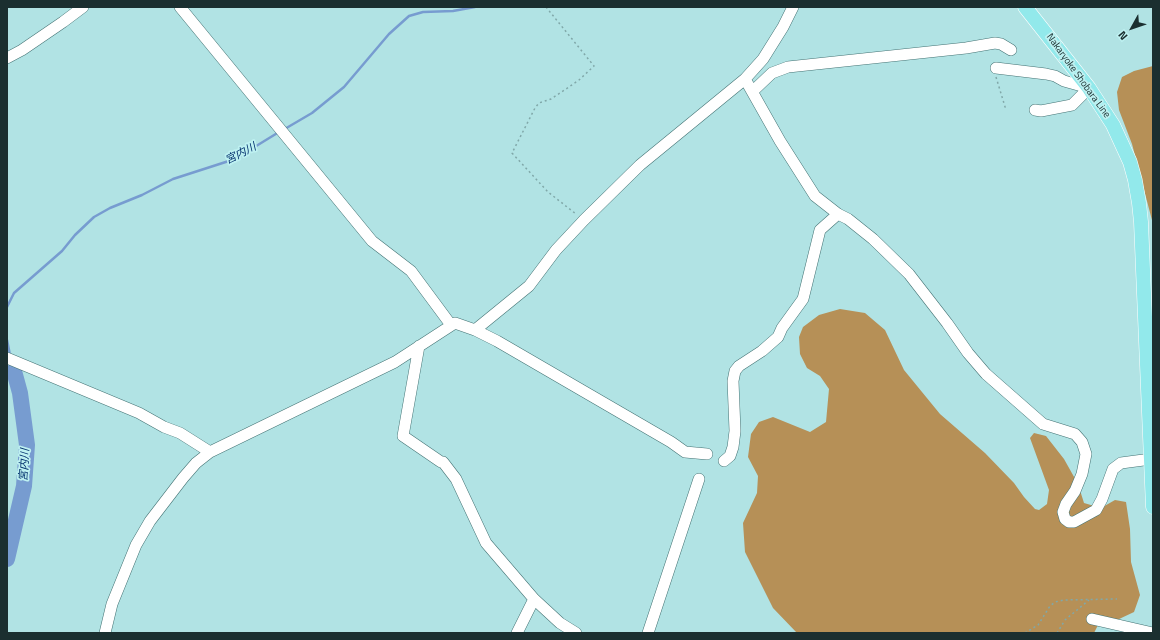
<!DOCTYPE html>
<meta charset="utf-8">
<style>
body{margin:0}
#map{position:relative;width:1160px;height:640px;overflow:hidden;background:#b1e3e4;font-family:"Titillium Web",sans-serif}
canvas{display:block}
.frame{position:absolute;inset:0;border:8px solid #1b2f30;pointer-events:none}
.north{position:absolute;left:1112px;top:8px;width:40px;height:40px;-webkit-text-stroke:3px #bef1f1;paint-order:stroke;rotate:230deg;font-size:11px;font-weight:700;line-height:16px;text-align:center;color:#1b2f30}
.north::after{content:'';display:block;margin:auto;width:14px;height:18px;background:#1b2f30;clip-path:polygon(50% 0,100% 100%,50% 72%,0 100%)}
</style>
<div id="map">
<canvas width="1160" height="640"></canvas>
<div class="frame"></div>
<div class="north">N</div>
</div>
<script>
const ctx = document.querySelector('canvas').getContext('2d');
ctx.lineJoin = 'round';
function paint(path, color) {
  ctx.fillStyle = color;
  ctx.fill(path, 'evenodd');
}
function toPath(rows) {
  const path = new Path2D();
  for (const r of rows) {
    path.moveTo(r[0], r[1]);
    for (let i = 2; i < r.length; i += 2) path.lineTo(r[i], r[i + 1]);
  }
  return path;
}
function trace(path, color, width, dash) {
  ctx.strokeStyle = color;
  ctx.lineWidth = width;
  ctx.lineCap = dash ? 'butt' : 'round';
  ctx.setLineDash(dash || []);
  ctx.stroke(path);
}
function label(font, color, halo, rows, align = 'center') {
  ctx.font = font + ' "Titillium Web","Noto Sans JP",sans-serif';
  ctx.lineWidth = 3.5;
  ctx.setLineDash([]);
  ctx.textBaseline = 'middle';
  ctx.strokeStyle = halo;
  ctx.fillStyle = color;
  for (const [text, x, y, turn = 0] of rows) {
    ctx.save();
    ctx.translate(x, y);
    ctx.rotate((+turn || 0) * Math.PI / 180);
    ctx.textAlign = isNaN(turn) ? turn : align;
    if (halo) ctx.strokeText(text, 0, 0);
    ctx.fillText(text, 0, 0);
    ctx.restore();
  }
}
paint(toPath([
 [1153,66,1153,224,1132,144,1119,110,1117,92,1122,77,1134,71],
 [840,309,865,313,885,330,904,370,940,414,985,453,1014,483,1024,497,1035,509,1039,510,1047,504,1049,490,1030,438,1034,433,1046,436,1064,459,1078,484,1084,503,1101,508,1115,500,1126,502,1130,529,1131,562,1140,595,1134,612,1117,620,1098,625,1094,633,797,633,773,608,745,552,743,523,757,493,758,476,748,457,751,434,759,422,773,417,810,432,826,422,829,389,820,376,807,368,800,354,799,337,803,327,819,315]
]), '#b69057');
trace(toPath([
 [283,130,312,113,344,87,389,34,409,16,423,12,453,11,475,7],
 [7,307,14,293,62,251,75,235,94,217,110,208,142,195,173,179,235,159,279,132],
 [7,340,10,355],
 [11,364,14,371],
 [7,367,13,371]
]), '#779cd0', 2.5);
trace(toPath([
 [7,559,24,486,27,445,20,393,14,371]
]), '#779cd0', 16);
const minor = toPath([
 [180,7,372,241,411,271,451,325],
 [7,58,22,50,63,22,83,7],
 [996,68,1046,74,1055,76,1064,81,1089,88,1072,105,1041,111,1035,110],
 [745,79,780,141,815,196,838,214,848,219,873,239,909,274,947,323,968,353,986,374,1043,424,1075,434,1082,442,1086,454,1082,474,1075,491,1066,504,1063,512,1065,519,1069,522,1074,522,1096,510,1102,499,1113,469,1121,463,1151,459],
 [753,91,772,73,788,67,966,48,995,43,1001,44,1011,50],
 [475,330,529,286,556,250,584,220,640,165,745,79,763,59,783,27,793,7],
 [419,346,403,436,441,462,443,462,456,479,486,543,534,599,560,623,576,633],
 [7,358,139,413,164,427,180,433,210,452],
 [724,461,730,456,733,447,735,431,733,381,735,371,739,366,762,351,778,337,782,328,803,299,820,230,838,214],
 [1092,619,1153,633],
 [105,633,112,604,136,545,150,521,183,478,196,463,210,452,395,362,455,323,475,330,497,341,671,442,685,452,707,454],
 [517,633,534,599],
 [648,633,699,479]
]);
const major = toPath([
 [1025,7,1089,88,1113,125,1130,162,1135,180,1139,203,1141,222,1153,507]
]);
trace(minor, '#447374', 12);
trace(major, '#fff', 15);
trace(toPath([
 [546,7,594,66,579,80,566,89,551,99,539,103,535,108,512,153,548,192,576,214],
 [996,77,1006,110],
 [1025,633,1038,625,1050,606,1055,602,1064,600,1117,599],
 [1057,633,1065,620,1089,600]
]), '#80a8a9', 1.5, [2, 3]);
trace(minor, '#fff', 11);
trace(major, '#92e9eb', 14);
label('10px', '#1b2f30', '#bef1f1', [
 ["Nakaryoke Shobara Line",1078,76,54]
]);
label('italic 11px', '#002f6c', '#bef1f1', [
 ["宮内川",241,154,-27],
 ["宮内川",25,465,-87]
]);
</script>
